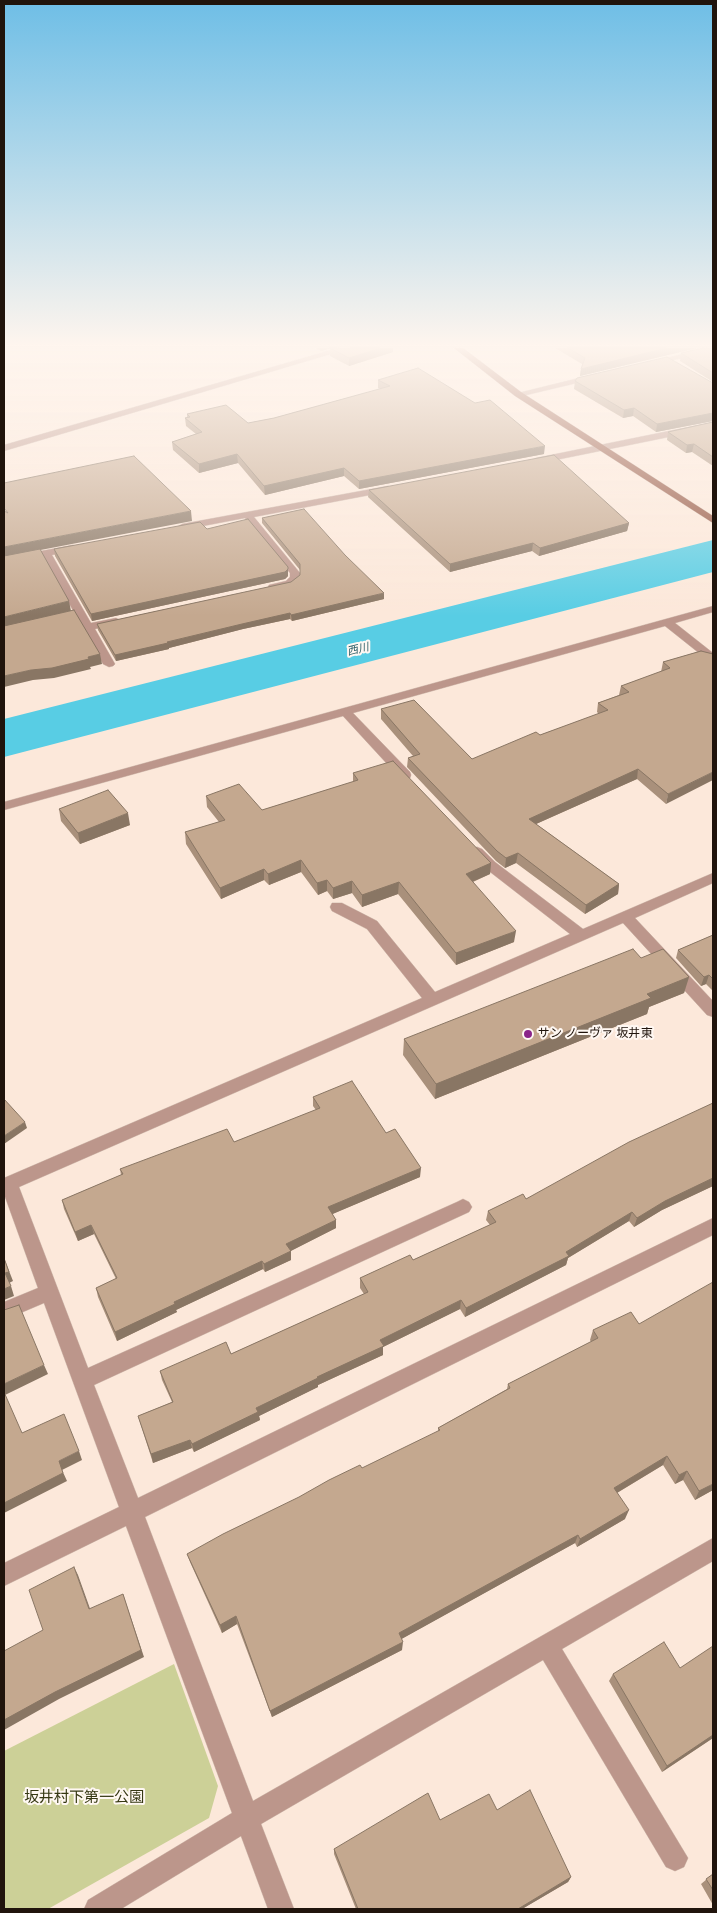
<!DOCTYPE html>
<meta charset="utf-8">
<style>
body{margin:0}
#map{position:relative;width:717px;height:1913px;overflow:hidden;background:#fce8da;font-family:Poppins,sans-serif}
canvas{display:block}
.frame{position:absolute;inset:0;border:5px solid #20140c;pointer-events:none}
</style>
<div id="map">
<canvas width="717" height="1913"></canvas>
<div class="frame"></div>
</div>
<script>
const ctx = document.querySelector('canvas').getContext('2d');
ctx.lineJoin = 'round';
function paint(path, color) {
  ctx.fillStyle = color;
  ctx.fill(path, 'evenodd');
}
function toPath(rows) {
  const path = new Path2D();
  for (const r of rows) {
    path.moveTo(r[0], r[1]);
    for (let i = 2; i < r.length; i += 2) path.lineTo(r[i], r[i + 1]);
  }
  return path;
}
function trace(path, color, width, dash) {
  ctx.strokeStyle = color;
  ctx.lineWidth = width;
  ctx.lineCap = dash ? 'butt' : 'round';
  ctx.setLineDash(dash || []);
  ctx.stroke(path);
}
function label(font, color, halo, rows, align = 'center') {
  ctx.font = font + ' Poppins,"Noto Sans JP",sans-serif';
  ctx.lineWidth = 4;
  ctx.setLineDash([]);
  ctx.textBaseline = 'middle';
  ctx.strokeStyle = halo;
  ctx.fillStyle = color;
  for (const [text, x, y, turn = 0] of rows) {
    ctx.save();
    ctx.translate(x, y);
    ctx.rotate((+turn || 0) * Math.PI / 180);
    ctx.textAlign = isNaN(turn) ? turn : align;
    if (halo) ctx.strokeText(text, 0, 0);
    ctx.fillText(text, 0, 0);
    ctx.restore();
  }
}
paint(toPath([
 [174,1664,218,1786,209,1818,48,1909,4,1909,4,1751]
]), '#ccd097');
paint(toPath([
 [713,540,713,572,4,757,4,719]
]), '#58cde4');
const street = toPath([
 [338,348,351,348,4,451,4,445,338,348],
 [706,348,713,348,713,351,651,365,647,363,706,348],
 [595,374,599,376,598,378,518,397,514,394,595,374],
 [713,422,713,428,536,464,531,461,536,458,713,422],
 [388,486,393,489,391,491,254,517,300,573,300,578,294,585,273,590,268,587,269,585,286,581,290,577,290,573,245,518,182,530,177,527,182,524,388,486],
 [73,545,78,548,77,550,52,555,91,623,116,618,122,621,120,623,95,629,115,664,113,666,109,667,103,664,43,557,4,564,4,558,73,545],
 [713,606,713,612,675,623,713,653,713,662,709,661,665,626,353,713,410,772,411,775,410,778,400,778,343,716,4,810,4,802,713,606],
 [477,847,482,849,495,862,583,929,713,873,713,883,635,918,713,1001,713,1017,707,1015,623,923,19,1187,88,1368,457,1202,463,1199,469,1202,472,1207,469,1212,94,1385,138,1498,713,1218,713,1235,145,1517,253,1801,713,1538,713,1561,562,1649,688,1858,684,1867,675,1871,666,1867,543,1660,261,1824,294,1909,268,1909,241,1836,121,1909,84,1909,88,1900,232,1813,126,1526,4,1586,4,1563,119,1507,44,1303,4,1320,4,1302,38,1288,4,1194,4,1178,422,998,367,929,332,911,330,907,332,903,342,903,377,921,435,992,570,934,485,868,470,852,472,849,477,847]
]);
const primary = toPath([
 [454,348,463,348,521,392,713,516,713,523,515,396,454,348]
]);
trace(street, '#d9c6b9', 1);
trace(primary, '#d9c6b9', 1);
paint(street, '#bc968b');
paint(primary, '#8f4e3a');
paint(toPath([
 [315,348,393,348,393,352,349,366,330,356,330,348,321,351],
 [555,348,697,348,580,376,581,369,582,364],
 [713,348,713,382,680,361,681,353],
 [378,380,544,454,359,489,344,476,265,495,238,463,199,473,173,450,172,442,196,434,186,426,185,418,187,417,187,414,248,423,274,418,380,389,378,388],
 [575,381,713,383,713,421,656,432,633,416,623,418,574,389],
 [713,422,713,466,692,452,686,453,667,440,668,432],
 [369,490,629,523,627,531,539,556,532,551,450,572,368,497],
 [262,518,384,599,292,621,290,619,243,629,169,648,169,649,116,661,98,630,97,624,291,582,300,575,300,570,262,523],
 [207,529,288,567,288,576,285,579,92,621,55,556,54,549],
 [701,651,666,804,637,779,536,824,619,884,618,894,585,914,516,863,505,868,496,861,407,767,408,758,413,756,381,719,381,709,472,759,599,714,597,712,598,703,619,695,621,686,661,672,663,662],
 [353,773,491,863,490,874,473,882,514,942,456,965,398,894,362,907,352,893,333,899,327,891,318,895,301,872,269,885,264,880,221,899,186,844,185,832,219,822,207,807,206,796,262,810,353,782],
 [59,809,130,825,80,844,61,821],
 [713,935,713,989,712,990,706,984,701,986,676,958,678,950],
 [641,958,689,977,684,993,649,1007,647,1014,435,1099,403,1055,404,1039],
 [313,1097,386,1133,420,1177,332,1214,336,1220,336,1228,290,1251,291,1260,265,1272,263,1269,176,1310,177,1312,117,1341,98,1297,96,1288,116,1279,94,1234,78,1241,64,1209,62,1200,121,1175,120,1169,234,1142,316,1110,313,1106],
 [713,1103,713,1186,662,1210,634,1227,629,1221,568,1258,566,1265,465,1317,460,1309,383,1347,383,1355,318,1385,318,1387,259,1416,260,1420,194,1452,192,1448,153,1463,138,1416,172,1402,162,1380,160,1371,231,1354,364,1294,360,1288,360,1278,413,1260,490,1225,486,1220,488,1211,526,1199],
 [593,1330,713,1490,695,1500,683,1480,675,1484,663,1465,617,1493,625,1519,577,1547,575,1543,401,1639,402,1650,272,1717,237,1624,222,1633,190,1562,187,1554,438,1432,438,1428,507,1389,508,1384,591,1342,590,1340],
 [680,1668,713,1738,662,1772,609,1681,613,1674],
 [497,1810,571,1877,568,1882,522,1909,356,1909,334,1854,334,1849,440,1820],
 [713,1874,713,1905,701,1884]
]), '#a9907b');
paint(toPath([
 [320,348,331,348,321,351],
 [381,348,393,348,393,352,349,366,349,358],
 [667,348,697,348,580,376,581,369],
 [634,408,633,416,623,418,624,410],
 [713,413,713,421,656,432,657,424],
 [694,444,692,452,686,453,687,445],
 [545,446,544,454,359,489,359,481],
 [237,454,238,463,199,473,199,464],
 [344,468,344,476,265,495,264,486],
 [191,511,192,521,4,557,4,547],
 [629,523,627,531,539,556,540,548],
 [533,543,532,551,450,572,450,564],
 [288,569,288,576,285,579,92,621,91,614],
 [384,593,384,599,292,621,291,615],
 [69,601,71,611,4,627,4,617],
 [290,613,290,619,243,629,169,648,169,649,116,661,115,655,242,624],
 [100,654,102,664,90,667,91,669,54,678,33,680,4,687,4,676],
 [638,769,637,779,527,828,529,819],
 [713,772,713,780,666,804,668,794],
 [128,813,130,825,80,844,78,833],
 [518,853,516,863,505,868,506,858],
 [301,860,301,872,269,885,268,874],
 [491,863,490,874,465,885,466,874],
 [264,869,264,880,221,899,220,888],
 [327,880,327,891,318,895,317,883],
 [352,881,352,893,333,899,333,888],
 [399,882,398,894,362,907,362,895],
 [619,884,618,894,585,914,586,905],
 [516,931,514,942,456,965,456,953],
 [709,975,706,984,701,986,704,977],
 [689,977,684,993,649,1007,647,1014,435,1099,436,1084,647,994],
 [25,1122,27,1128,4,1144,4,1136],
 [421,1168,420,1177,328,1216,328,1207],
 [713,1178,713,1186,662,1210,634,1227,637,1218,665,1201],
 [632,1212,629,1221,568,1258,566,1265,465,1317,466,1308,566,1252],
 [336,1220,336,1228,287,1253,286,1244],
 [91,1225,94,1234,78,1241,75,1232],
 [291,1251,291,1260,265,1272,264,1264],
 [4,1258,13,1281,9,1283,5,1273],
 [262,1261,263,1269,176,1310,177,1312,117,1341,115,1332,174,1302],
 [11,1286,14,1296,4,1300,4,1289],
 [461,1300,460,1309,383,1347,383,1355,318,1385,318,1387,259,1416,260,1420,194,1452,192,1444,256,1408,317,1377,380,1340],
 [44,1365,48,1374,5,1395,4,1393,4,1384],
 [190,1440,192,1448,153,1463,151,1454],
 [79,1451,82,1460,62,1470,67,1481,4,1513,4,1503,59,1461],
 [667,1456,663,1465,610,1497,614,1488],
 [687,1471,683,1480,675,1484,679,1475],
 [713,1484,713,1490,695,1500,699,1491],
 [629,1510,625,1519,577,1547,580,1539],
 [578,1535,575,1543,398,1641,399,1633],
 [74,1567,78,1575,93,1617,89,1609],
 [123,1594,144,1657,59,1699,4,1730,4,1720],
 [236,1616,237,1624,222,1633,220,1625],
 [403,1642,402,1650,272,1717,270,1711],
 [713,1735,713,1738,662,1772,667,1766],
 [571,1877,568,1882,522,1909,518,1909]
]), '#897664');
const building = toPath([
 [330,348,381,348,349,358,330,348],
 [568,348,667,348,581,369,585,358,568,348],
 [703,348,713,348,713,373,681,353,703,348],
 [667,357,713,383,713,413,657,424,634,408,624,410,575,381,577,378,667,357],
 [418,368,475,403,490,400,545,446,359,481,344,468,264,486,237,454,199,464,172,442,202,432,185,418,190,417,187,414,226,405,248,423,274,418,390,386,378,380,418,368],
 [713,422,713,457,694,444,687,445,668,432,713,422],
 [554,455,629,523,540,548,533,543,450,564,369,490,554,455],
 [134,456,191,511,4,547,4,511,8,513,4,508,4,483,134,456],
 [304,509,345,555,384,593,291,615,290,613,242,624,167,642,168,643,115,655,97,624,291,582,300,575,300,564,262,518,304,509],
 [248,519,288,567,288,569,285,572,91,614,54,549,200,522,207,529,248,519],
 [40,549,69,601,4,617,4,556,40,549],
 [74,610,100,654,88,657,89,659,52,668,31,670,4,676,4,626,74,610],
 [701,651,713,654,713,772,668,794,638,769,529,819,619,884,586,905,518,853,506,858,497,851,408,758,420,754,381,709,414,700,472,759,536,732,540,735,608,710,598,703,629,692,621,686,670,668,663,662,701,651],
 [393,761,491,863,466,874,516,931,456,953,399,882,362,895,352,881,333,888,327,880,317,883,301,860,268,874,264,869,220,888,185,832,225,820,206,796,239,784,262,810,358,780,353,773,393,761],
 [108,790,128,813,78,833,59,809,108,790],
 [713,935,713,979,709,975,704,977,678,950,713,935],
 [633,949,641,958,663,949,689,977,647,994,651,998,436,1084,404,1039,633,949],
 [352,1081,386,1133,395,1129,421,1168,328,1207,336,1220,286,1244,291,1251,264,1264,262,1261,174,1302,175,1304,115,1332,96,1288,117,1278,91,1225,75,1232,62,1200,123,1174,120,1169,227,1129,234,1142,320,1108,313,1097,352,1081],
 [4,1099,25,1122,4,1136,4,1099],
 [713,1103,713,1178,665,1201,637,1218,632,1212,566,1252,569,1256,466,1308,461,1300,380,1340,384,1346,317,1377,318,1378,256,1408,258,1412,192,1444,190,1440,151,1454,138,1416,173,1402,160,1371,226,1342,231,1354,368,1292,360,1278,410,1255,413,1260,496,1222,488,1211,523,1194,526,1199,629,1142,713,1103],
 [4,1258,9,1272,5,1273,11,1286,4,1289,4,1258],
 [713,1282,713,1484,699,1491,687,1471,679,1475,667,1456,614,1488,629,1510,580,1539,578,1535,399,1633,403,1642,270,1711,236,1616,220,1625,187,1554,223,1534,299,1497,329,1480,360,1465,362,1468,440,1430,438,1428,510,1388,508,1384,598,1338,593,1330,631,1312,639,1324,713,1282],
 [19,1305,44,1365,4,1384,4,1310,19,1305],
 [4,1392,22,1433,64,1414,79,1451,59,1461,63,1473,4,1503,4,1392],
 [74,1567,89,1609,123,1594,141,1650,55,1692,4,1720,4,1651,43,1630,29,1590,74,1567],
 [664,1642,680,1668,713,1646,713,1735,667,1766,613,1674,664,1642],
 [530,1790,571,1877,518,1909,358,1909,334,1849,428,1793,440,1820,489,1794,497,1810,530,1790],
 [713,1874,713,1890,706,1879,713,1874]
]);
paint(building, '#c4a88f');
trace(building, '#897664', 1);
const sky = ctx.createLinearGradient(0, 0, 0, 616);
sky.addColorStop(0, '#6ebee6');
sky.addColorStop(0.56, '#fef5ee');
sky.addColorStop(1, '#fef5ee00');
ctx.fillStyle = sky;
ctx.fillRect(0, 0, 717, 616);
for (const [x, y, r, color] of [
 [528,1034,5,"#8a248a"]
]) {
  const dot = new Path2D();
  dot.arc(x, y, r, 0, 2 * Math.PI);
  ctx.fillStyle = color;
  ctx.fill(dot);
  trace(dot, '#fff8f3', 2);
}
label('italic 11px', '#2a5c65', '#fff8f3', [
 ["西川",358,650,-14]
]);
label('12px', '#20140c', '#fff8f3', [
 ["サン ノーヴァ 坂井東",538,1034]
], 'left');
label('15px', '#363813', '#fff8f3', [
 ["坂井村下第一公園",84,1798]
]);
</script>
